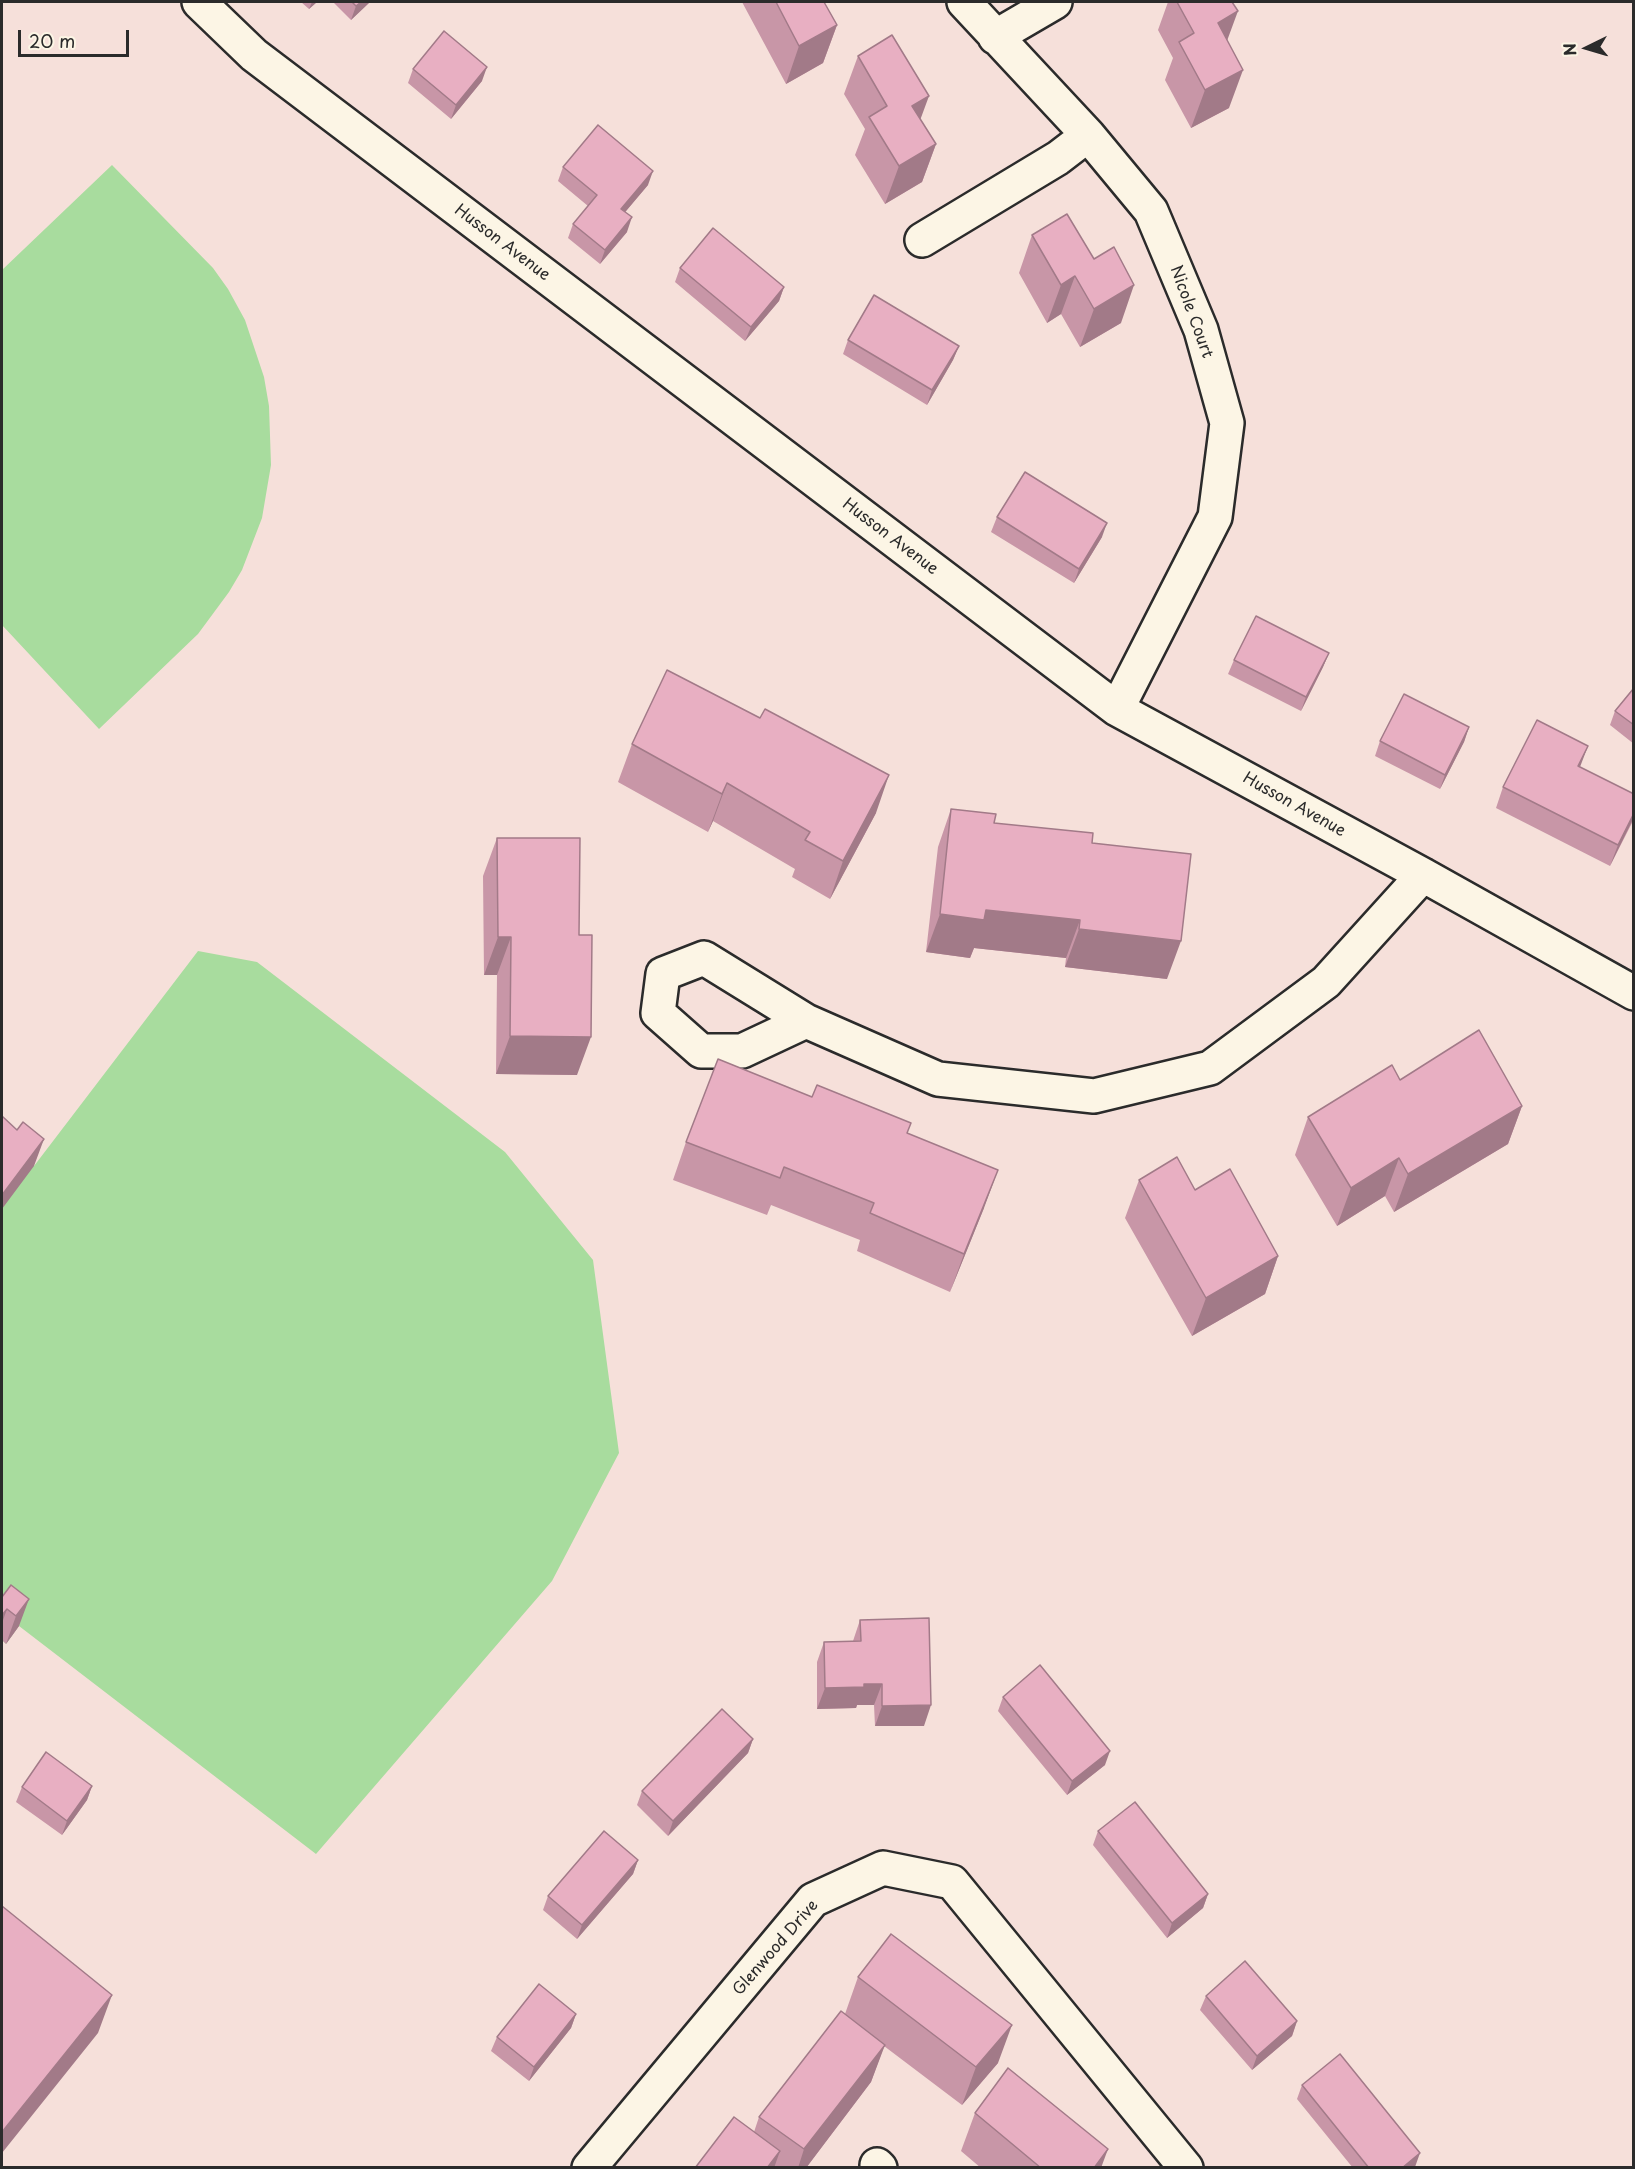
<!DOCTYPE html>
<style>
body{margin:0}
#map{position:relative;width:1635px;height:2169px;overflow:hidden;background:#f6e0da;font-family:"Playpen Sans",sans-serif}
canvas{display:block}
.frame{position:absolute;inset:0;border:3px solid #2b2b2b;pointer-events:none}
.north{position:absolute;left:1557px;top:18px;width:60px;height:60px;-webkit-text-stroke:4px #fcf5e5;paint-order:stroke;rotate:265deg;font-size:16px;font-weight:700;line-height:24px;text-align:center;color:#2b2b2b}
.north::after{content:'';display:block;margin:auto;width:21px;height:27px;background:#2b2b2b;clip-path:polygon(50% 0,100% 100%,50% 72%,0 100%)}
.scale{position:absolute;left:18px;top:30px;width:111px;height:27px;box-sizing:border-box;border:3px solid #2b2b2b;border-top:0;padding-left:8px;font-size:18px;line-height:21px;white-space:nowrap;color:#2b2b2b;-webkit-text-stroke:4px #fcf5e5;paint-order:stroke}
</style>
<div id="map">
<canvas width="1635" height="2169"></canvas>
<div class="frame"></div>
<div class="north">N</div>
<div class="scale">20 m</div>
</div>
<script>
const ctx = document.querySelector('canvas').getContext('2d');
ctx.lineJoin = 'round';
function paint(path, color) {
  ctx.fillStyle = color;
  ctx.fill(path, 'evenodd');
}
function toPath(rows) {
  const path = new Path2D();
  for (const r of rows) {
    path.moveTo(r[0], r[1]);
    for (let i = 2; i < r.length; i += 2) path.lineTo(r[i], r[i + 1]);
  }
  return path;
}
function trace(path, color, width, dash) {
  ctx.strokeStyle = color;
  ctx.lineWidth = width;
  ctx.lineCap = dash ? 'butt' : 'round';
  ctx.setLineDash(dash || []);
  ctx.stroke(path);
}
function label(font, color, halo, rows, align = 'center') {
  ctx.font = font + ' "Playpen Sans",sans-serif';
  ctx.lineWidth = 4.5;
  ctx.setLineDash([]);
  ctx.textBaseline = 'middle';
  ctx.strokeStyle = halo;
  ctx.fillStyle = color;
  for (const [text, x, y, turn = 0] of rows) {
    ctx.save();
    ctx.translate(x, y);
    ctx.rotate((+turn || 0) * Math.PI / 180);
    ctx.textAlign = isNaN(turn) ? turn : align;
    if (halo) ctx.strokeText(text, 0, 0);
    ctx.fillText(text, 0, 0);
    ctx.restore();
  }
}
paint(toPath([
 [112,165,213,268,228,289,245,320,264,377,269,406,271,465,262,518,242,570,229,592,198,634,99,729,2,625,2,270],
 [198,951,257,962,505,1152,593,1260,619,1453,552,1581,316,1854,19,1626,6,1644,2,1640,2,1152,34,1166]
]), '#a8dc9e');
const minor = toPath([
 [199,2,254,55,1117,709,1423,875,1634,993],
 [964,2,1088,135,1151,211,1201,330,1227,423,1215,517,1117,709],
 [995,37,1055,2],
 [922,240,1058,158,1088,135],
 [806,1021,742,1051,701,1051,658,1013,663,974,704,958,806,1021,938,1079,1094,1096,1210,1068,1326,982,1423,875],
 [877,2165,880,2168],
 [589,2168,813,1900,883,1868,952,1882,1186,2168]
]);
trace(minor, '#2b2b2b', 38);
trace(minor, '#fcf5e5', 33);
paint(toPath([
 [301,2,317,2,309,9],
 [333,2,370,2,351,20],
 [742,2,824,2,837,25,823,63,786,84],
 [1168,2,1232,2,1227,40,1229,108,1191,128,1165,80,1173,58,1158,30],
 [858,56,920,119,936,144,922,182,885,204,855,155,865,129,844,94],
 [413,69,482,81,451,119,408,83],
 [563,167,648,185,625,212,627,232,600,264,568,238,573,224,588,206,558,181],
 [1067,214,1121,323,1080,347,1061,314,1047,323,1019,273,1032,235],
 [680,268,784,287,779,301,745,341,675,282],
 [848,340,959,346,953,360,927,405,843,354],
 [997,517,1102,537,1074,583,991,532],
 [1329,653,1323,667,1301,711,1228,674,1234,660],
 [1634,684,1634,744,1610,725,1615,711,1633,688,1632,687],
 [1469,727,1464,742,1440,789,1375,756,1380,741],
 [632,744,876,813,830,899,792,877,795,869,713,821,708,832,618,782],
 [1580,767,1634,794,1634,819,1610,866,1496,808,1503,787],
 [951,809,994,823,1092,843,1167,979,1065,967,1066,958,974,948,970,958,926,952,938,847],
 [497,838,577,1075,496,1074,497,975,484,975,483,876],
 [1400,1080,1522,1106,1508,1144,1394,1212,1385,1196,1337,1226,1295,1155,1308,1117],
 [812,1097,907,1133,984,1208,950,1292,857,1251,860,1240,771,1205,767,1215,673,1180,686,1142],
 [1139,1180,1195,1190,1278,1256,1265,1294,1192,1336,1125,1218],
 [11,1585,19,1626,6,1644,2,1640,2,1594,3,1595],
 [860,1620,924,1726,875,1726,874,1705,857,1705,856,1708,817,1709,817,1662,824,1642,853,1641],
 [1003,1697,1105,1765,1067,1795,998,1711],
 [753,1739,748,1753,668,1836,637,1805,642,1791],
 [92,1786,87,1800,62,1835,16,1802,22,1787],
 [1098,1831,1208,1894,1203,1908,1167,1938,1093,1845],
 [638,1860,633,1874,577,1939,543,1910,548,1896],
 [858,1977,998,2063,962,2105,884,2046,871,2082,806,2168,695,2168,754,2132,759,2117,845,2014],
 [1206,1996,1297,2021,1292,2036,1252,2070,1200,2010],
 [576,2014,571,2028,529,2081,491,2051,497,2037],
 [1302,2085,1415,2167,1353,2168,1297,2099],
 [975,2113,1101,2168,981,2168,961,2151]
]), '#c896a7');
paint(toPath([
 [312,2,317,2,309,9],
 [361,2,370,2,351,20,356,6],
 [1238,11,1224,49,1218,23],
 [837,25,823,63,786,84,799,46],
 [487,67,482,81,451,119,456,105],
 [1243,70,1229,108,1191,128,1205,90],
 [929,96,915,134,912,106],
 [936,144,922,182,885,204,899,166],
 [653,171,648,185,616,223,621,209],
 [632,217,627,232,600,264,605,250],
 [1075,276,1061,314,1047,323,1061,285],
 [1134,285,1121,323,1080,347,1094,309],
 [784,287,779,301,745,341,751,327],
 [959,346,953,360,927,405,932,390],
 [1107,523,1102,537,1074,583,1079,569],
 [1329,653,1323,667,1301,711,1306,697],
 [1469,727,1464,742,1440,789,1445,775],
 [1588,746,1580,767,1570,787,1578,766],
 [889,775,876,813,830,899,843,861],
 [727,783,713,821,708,832,722,794],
 [1634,813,1633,819,1610,866,1618,845],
 [986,910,1080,920,1066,958,974,948,970,958,926,952,940,914],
 [1079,929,1181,941,1167,979,1065,967],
 [498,937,511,937,497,975,484,975],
 [510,1036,591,1037,577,1075,496,1074],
 [1522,1106,1508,1144,1394,1212,1408,1174],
 [44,1139,34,1166,2,1209,2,1195],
 [1399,1158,1385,1196,1337,1226,1351,1188],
 [998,1170,984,1208,950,1292,964,1254],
 [1278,1256,1265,1294,1192,1336,1206,1298],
 [29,1599,19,1626,6,1644,16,1616],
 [7,1609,2,1623,2,1615],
 [864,1684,882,1684,874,1705,857,1705,856,1708,817,1709,825,1688],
 [931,1705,924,1726,875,1726,882,1706],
 [753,1739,748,1753,668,1836,673,1821],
 [1110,1751,1105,1765,1067,1795,1072,1781],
 [92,1786,87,1800,62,1835,67,1821],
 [638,1860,633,1874,577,1939,582,1925],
 [1208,1894,1203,1908,1167,1938,1172,1923],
 [112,1995,98,2033,2,2153,2,2132],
 [576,2014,571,2028,529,2081,534,2067],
 [1297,2021,1292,2036,1252,2070,1257,2056],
 [1012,2025,998,2063,962,2105,976,2067],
 [885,2045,871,2082,806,2168,798,2168,804,2149],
 [1108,2149,1101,2168,1094,2168],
 [780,2151,774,2168,767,2168],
 [1420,2153,1415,2167,1402,2168]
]), '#a27a88');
const building = toPath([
 [352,2,361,2,356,6,352,2],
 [776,2,824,2,837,25,799,46,776,2],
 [1177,2,1232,2,1238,11,1218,23,1243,70,1205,90,1179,42,1194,33,1177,2],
 [444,31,487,67,456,105,413,69,444,31],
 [892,35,929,96,912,106,936,144,899,166,869,117,887,106,858,56,892,35],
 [598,125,653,171,621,209,632,217,605,250,573,224,597,195,563,167,598,125],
 [1067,214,1094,259,1114,247,1134,285,1094,309,1075,276,1061,285,1032,235,1067,214],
 [713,228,784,287,751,327,680,268,713,228],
 [874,295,959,346,932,390,848,340,874,295],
 [1025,472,1107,523,1079,569,997,517,1025,472],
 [1256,616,1329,653,1306,697,1234,660,1256,616],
 [667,670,760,718,765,709,889,775,843,861,805,840,810,832,727,783,722,794,632,744,667,670],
 [1634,688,1634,725,1615,711,1634,688],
 [1404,694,1469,727,1445,775,1380,741,1404,694],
 [1537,720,1588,746,1578,766,1634,794,1634,813,1618,845,1503,787,1537,720],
 [951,809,996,814,994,823,1093,833,1092,843,1191,854,1181,941,1079,929,1080,920,986,910,984,920,940,914,951,809],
 [497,838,580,838,579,935,592,935,591,1037,510,1036,511,937,498,937,497,838],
 [1479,1030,1522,1106,1408,1174,1399,1158,1351,1188,1308,1117,1392,1065,1400,1080,1479,1030],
 [718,1059,812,1097,817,1085,911,1123,907,1133,998,1170,964,1254,870,1213,874,1203,784,1167,780,1178,686,1142,718,1059],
 [2,1116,17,1130,23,1122,44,1139,2,1195,2,1116],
 [1177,1157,1195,1190,1230,1169,1278,1256,1206,1298,1139,1180,1177,1157],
 [11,1585,29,1599,16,1616,7,1609,2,1615,2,1597,11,1585],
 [929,1618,931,1705,882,1706,882,1684,864,1684,864,1687,825,1688,824,1642,861,1641,860,1620,929,1618],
 [1040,1665,1110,1751,1072,1781,1003,1697,1040,1665],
 [722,1709,753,1739,673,1821,642,1791,722,1709],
 [46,1752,92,1786,67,1821,22,1787,46,1752],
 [1135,1802,1208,1894,1172,1923,1098,1831,1135,1802],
 [604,1831,638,1860,582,1925,548,1896,604,1831],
 [2,1906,112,1995,2,2132,2,1906],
 [891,1934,1012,2025,976,2067,858,1977,891,1934],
 [1245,1961,1297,2021,1257,2056,1206,1996,1245,1961],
 [539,1984,576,2014,534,2067,497,2037,539,1984],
 [841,2011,885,2045,804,2149,759,2117,841,2011],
 [1340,2054,1420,2153,1402,2168,1369,2168,1302,2085,1340,2054],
 [1008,2068,1108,2149,1094,2168,1041,2168,975,2113,1008,2068],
 [734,2117,780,2151,767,2168,695,2168,734,2117]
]);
paint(building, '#e8afc2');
trace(building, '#a27a88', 1.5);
label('16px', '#2b2b2b', '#fcf5e5', [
 ["Husson Avenue",502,243,37],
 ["Nicole Court",1191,312,70],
 ["Husson Avenue",890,537,37],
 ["Husson Avenue",1294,805,29],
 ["Glenwood Drive",776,1948,-49]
]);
</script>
